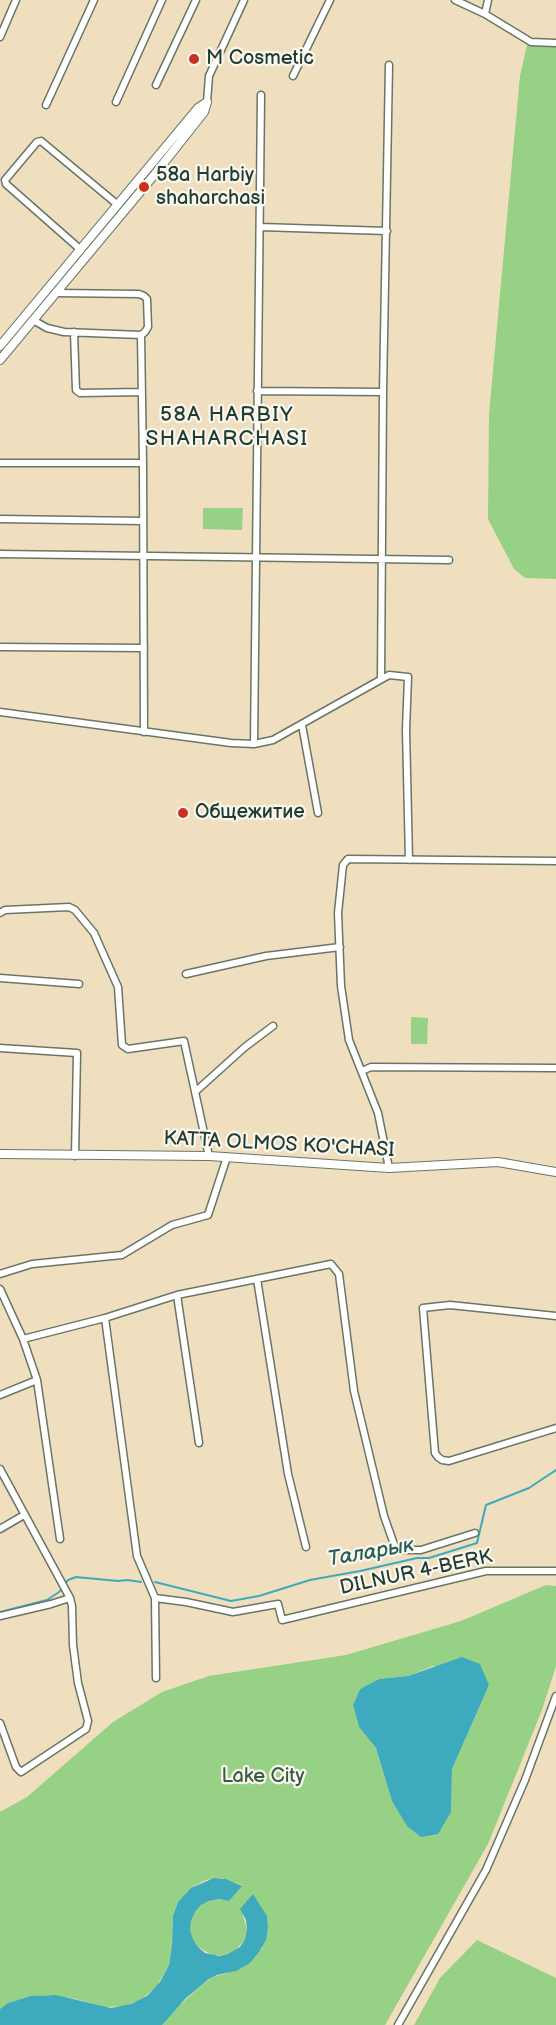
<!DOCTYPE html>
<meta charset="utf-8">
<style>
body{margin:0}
canvas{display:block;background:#efdfbf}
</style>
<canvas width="556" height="2025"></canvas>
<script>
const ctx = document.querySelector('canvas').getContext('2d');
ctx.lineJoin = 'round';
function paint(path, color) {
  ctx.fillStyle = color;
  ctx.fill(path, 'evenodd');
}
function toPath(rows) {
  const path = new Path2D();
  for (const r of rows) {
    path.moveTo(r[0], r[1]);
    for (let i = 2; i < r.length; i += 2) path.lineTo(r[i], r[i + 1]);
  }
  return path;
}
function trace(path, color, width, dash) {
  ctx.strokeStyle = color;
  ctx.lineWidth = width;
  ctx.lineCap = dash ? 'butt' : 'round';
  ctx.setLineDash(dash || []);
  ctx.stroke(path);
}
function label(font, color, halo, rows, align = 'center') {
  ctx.font = font + ' "Balsamiq Sans",sans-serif';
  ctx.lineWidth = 4.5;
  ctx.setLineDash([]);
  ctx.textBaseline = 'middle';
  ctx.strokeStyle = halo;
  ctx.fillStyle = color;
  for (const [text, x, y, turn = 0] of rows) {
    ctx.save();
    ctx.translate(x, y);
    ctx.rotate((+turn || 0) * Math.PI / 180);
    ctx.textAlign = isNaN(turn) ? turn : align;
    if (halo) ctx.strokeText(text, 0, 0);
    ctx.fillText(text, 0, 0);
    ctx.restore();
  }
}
paint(toPath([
 [527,45,556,47,556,579,525,578,514,569,488,519,489,414,520,76],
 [203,508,243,508,242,530,203,529],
 [411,1017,428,1018,427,1044,411,1044],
 [546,1585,556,1586,556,1666,542,1710,488,1844,385,2025,162,2025,170,2014,202,1985,213,1977,228,1973,250,1963,262,1948,268,1927,267,1917,253,1894,242,1912,247,1930,245,1939,236,1950,228,1954,214,1956,198,1947,193,1939,190,1930,191,1921,195,1912,201,1905,209,1901,219,1899,229,1901,242,1885,222,1878,206,1880,194,1886,178,1902,173,1916,172,1945,169,1965,157,1986,142,1999,125,2006,106,2007,72,1998,45,1995,24,1998,8,2003,0,2009,0,1812,27,1797,113,1722,162,1692,209,1676,346,1655,461,1621],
 [433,1666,489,1685,452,1769,451,1812,392,1801,376,1748,359,1727,353,1705,360,1689,379,1679,408,1676],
 [477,1940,556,1978,556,2025,414,2025,440,1978]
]), '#96d185');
paint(toPath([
 [462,1657,480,1664,489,1685,452,1769,451,1812,438,1834,421,1837,407,1826,392,1801,376,1748,359,1727,353,1705,360,1689,379,1679,408,1676],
 [214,1878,226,1879,242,1886,229,1901,219,1899,209,1901,201,1905,195,1912,191,1921,190,1930,193,1939,198,1947,205,1953,219,1956,228,1954,240,1947,245,1939,247,1930,246,1920,240,1909,253,1894,267,1916,268,1927,266,1940,259,1952,250,1963,236,1971,217,1975,209,1979,186,1998,162,2025,0,2025,0,2009,8,2003,31,1996,56,1995,111,2008,131,2004,147,1996,160,1982,169,1965,172,1945,173,1916,178,1902,191,1888]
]), '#3eaabe');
trace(toPath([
 [155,1582,231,1601,259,1596,310,1580,360,1571,417,1558,429,1558,477,1543,486,1505,529,1488,556,1470],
 [0,1612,47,1600,59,1592,68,1580,76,1577,118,1581,127,1580,141,1582]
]), '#3eaabe', 2);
const minor = toPath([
 [455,0,485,14,531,42,556,43],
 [485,14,488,0],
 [0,37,16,0],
 [293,76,330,0],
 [156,85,196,0],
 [116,102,162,0],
 [207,102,209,76,244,0],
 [46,105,94,0],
 [260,227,387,231],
 [81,250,6,184,5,180,37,142,41,141,118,205],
 [55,293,139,294,144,296,147,299,148,327,145,332,141,335],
 [33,320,47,328,64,332,141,335,143,463,144,732],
 [74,332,76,390,80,393,142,392],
 [257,391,383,392],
 [0,463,143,463],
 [0,519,143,521],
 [0,554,449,560],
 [0,647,144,648],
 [381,679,383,392,389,65],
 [0,712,231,743,254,744,273,740,389,675,408,677,406,730,409,860],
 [302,725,318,813],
 [254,744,261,95],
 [0,913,5,910,69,907,75,910,94,933,118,987,122,1045,128,1049,184,1041,209,1156],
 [186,974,266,956,340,947],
 [0,978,79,984],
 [0,1048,77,1053,75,1156],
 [362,1071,371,1067,556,1068],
 [195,1092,245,1047,273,1026],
 [389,1168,378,1113,349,1040,341,986,338,913,343,865,348,859,556,861],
 [0,1274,32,1264,122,1255,172,1225,208,1215,227,1157],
 [257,1279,288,1474,306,1547],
 [0,1289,23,1339,37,1380,60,1539],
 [177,1295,199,1443],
 [556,1316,450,1305,423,1308,435,1453,438,1457,442,1460,449,1461,556,1428],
 [105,1318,137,1556,155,1598,156,1678],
 [23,1339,105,1318,177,1295,331,1264,339,1274,354,1391,384,1516,396,1550,421,1550,475,1533],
 [0,1395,37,1380],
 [0,1469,70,1598,72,1606,73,1645,78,1683,88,1721,86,1729,21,1772,16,1767,0,1723],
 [0,1529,24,1515],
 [155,1598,186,1602,233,1612,278,1604,282,1620,486,1571,556,1571],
 [0,1616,51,1604,70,1598],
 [398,2025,486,1870,525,1780,556,1696]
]);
const tertiary = toPath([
 [0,346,198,108,207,102],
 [0,360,155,174,204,112,207,102],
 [0,1154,209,1156,389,1168,498,1162,556,1172]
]);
trace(minor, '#687665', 9);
trace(tertiary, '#687665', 10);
trace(minor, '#fff', 6);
trace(tertiary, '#fff', 8);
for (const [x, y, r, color] of [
 [194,59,6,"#c8321e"],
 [144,187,6,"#c8321e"],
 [183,813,6,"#c8321e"]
]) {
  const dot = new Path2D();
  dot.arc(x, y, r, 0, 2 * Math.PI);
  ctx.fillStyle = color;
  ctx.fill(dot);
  trace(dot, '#fbf7ec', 2);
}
label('20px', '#1f3d34', '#fbf7ec', [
 ["M Cosmetic",206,59],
 ["58a Harbiy",156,176],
 ["shaharchasi",156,199],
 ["Общежитие",195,813]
], 'left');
label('20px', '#1f3d34', '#fbf7ec', [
 ["KATTA OLMOS KO'CHASI",279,1145,3],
 ["DILNUR 4-BERK",416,1573,-12]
]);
label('20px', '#375b44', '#fbf7ec', [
 ["Lake City",263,1777]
]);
ctx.letterSpacing = '1.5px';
label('21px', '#1f3d34', '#fbf7ec', [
 ["58A HARBIY",227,416],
 ["SHAHARCHASI",227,440]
]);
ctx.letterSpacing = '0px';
label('italic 21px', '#285e5d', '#fbf7ec', [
 ["Таларык",371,1553,-10]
]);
</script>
